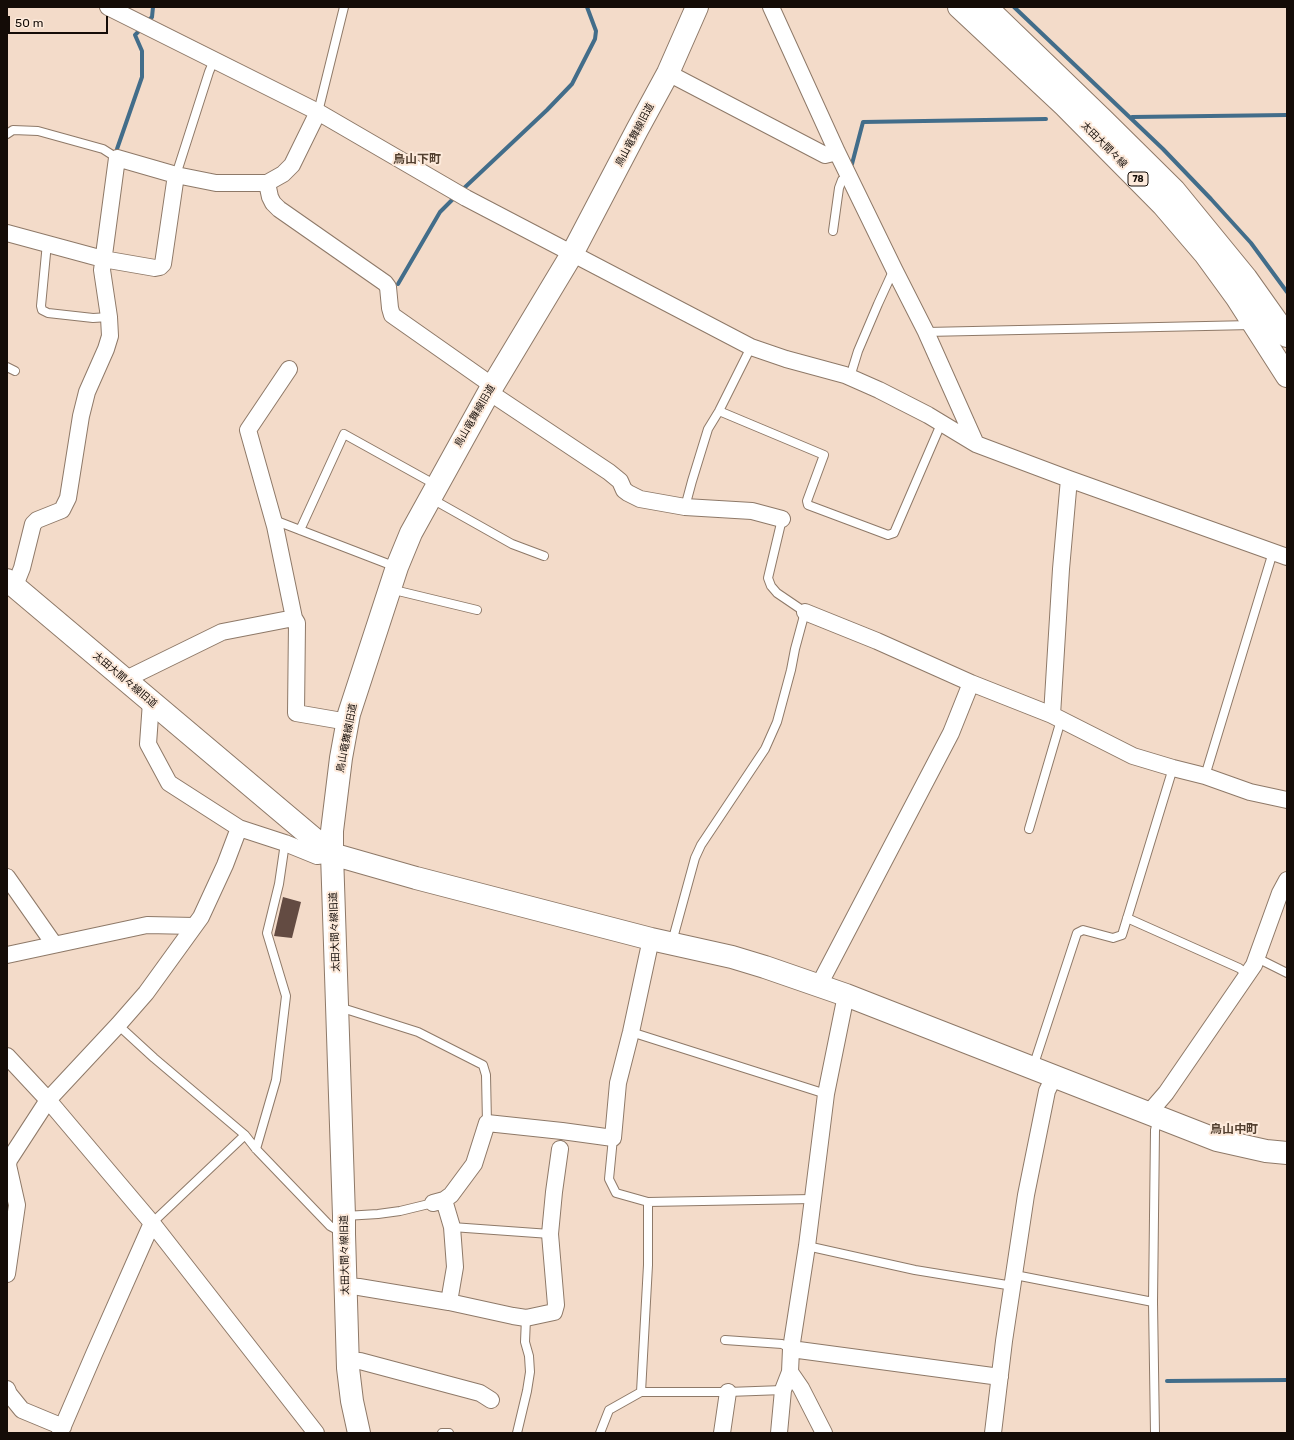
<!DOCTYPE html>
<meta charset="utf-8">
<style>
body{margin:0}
#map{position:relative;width:1294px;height:1440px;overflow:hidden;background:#f3dbc9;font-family:Rubik,sans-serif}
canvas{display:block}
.frame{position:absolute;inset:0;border:8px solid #140c07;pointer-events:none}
.scale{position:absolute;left:8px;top:16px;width:100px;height:18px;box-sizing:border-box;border:2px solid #140c07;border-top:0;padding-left:5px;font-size:12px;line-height:14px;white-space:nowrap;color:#140c07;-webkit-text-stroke:3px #fdeadb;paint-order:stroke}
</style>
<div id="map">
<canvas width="1294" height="1440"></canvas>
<div class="frame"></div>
<div class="scale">50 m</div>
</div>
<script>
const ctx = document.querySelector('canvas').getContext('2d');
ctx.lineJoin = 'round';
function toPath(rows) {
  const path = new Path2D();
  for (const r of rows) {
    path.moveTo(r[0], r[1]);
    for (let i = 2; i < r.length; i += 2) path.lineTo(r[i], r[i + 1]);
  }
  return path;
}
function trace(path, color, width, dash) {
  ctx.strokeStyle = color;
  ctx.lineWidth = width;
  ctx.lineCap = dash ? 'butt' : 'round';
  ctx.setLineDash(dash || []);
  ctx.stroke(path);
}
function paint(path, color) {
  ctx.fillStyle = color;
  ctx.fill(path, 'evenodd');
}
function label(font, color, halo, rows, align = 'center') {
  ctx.font = font + ' Rubik,"Noto Sans JP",sans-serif';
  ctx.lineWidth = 4;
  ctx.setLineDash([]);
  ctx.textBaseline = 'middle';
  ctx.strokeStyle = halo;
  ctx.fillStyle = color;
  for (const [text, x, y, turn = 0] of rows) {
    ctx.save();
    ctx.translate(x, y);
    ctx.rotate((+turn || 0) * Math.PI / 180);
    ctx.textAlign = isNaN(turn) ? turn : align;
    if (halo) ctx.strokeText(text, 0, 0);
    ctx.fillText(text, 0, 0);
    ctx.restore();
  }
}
trace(toPath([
 [1014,7,1163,149,1211,199,1251,243,1287,292],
 [146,23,152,17,153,7],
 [1132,117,1287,115],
 [117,149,142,77,142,51,135,35,142,28],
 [852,164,863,122,1046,119],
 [462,190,547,110,572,84,595,39,596,31,587,7],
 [398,284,440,212,455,197],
 [1167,1381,1287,1380]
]), '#426d8a', 4);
paint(toPath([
 [283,897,301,902,292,938,274,936]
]), '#634b42');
const lane = toPath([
 [318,112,344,7],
 [7,134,13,130,38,131,103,149,117,158],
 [176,175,209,72,214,60],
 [833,231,839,188,842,180,848,176],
 [47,243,41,306,42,310,48,313,93,318,109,317],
 [926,332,1252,325],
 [7,367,15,371],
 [850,377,858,351,878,304,894,269],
 [719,411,824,455,807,501,808,505,888,535,894,533,941,424],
 [432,499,512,544,544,556],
 [685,507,692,481,708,429,719,411,751,347],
 [274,520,396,567],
 [300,530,344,434,436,485],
 [390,589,477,610],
 [1205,776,1273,552],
 [1029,829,1061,720],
 [1127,918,1239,968,1247,974],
 [672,942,695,858,701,845,765,749,777,722,791,670,795,649,805,612,777,593,771,586,768,578,782,519],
 [1257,958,1287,973],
 [339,1007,418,1032,483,1065,486,1075,487,1123],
 [118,1025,154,1058,245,1135,256,1149,330,1226,343,1233],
 [631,1032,826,1094],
 [1033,1067,1077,933,1083,930,1113,938,1122,935,1173,768],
 [613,1138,609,1179,616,1193,648,1202,812,1199],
 [256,1149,276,1080,286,996,267,933,279,884,285,843],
 [345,1216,378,1214,400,1211,433,1203],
 [152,1223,245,1135],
 [452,1227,550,1234],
 [807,1246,915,1270,1013,1286],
 [1015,1275,1153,1302],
 [725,1340,782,1344,791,1349],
 [641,1392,728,1392,783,1390],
 [442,1433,449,1433],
 [517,1433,527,1391,530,1372,529,1356,525,1342,526,1318],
 [600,1433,609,1410,641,1392,648,1265,648,1202],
 [1155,1433,1153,1302,1155,1130,1158,1118]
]);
const street = toPath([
 [108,7,318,112,466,198,751,347,786,359,845,375,879,390,928,415,976,444,1069,479,1287,557],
 [771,7,837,152,894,269,926,332,976,444],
 [668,73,825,155,837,152],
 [267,183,270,197,273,203,279,209,385,283,388,287,390,308,392,315,493,386],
 [7,233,103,259,155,268,160,267,163,264,176,175],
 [489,392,609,472,620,481,624,490,628,493,640,499,685,507,752,511,782,519],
 [12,585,18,578,22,568,33,524,37,520,62,510,68,498,81,416,87,392,106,349,110,336,109,317,102,270,117,158,176,175,216,183,267,183,283,174,292,165,318,112],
 [805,612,877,641,971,683,1052,715,1133,756,1173,768,1205,776,1250,792,1287,800],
 [294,618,297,623,296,713,348,722],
 [124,680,222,632,294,618,275,526,248,430,289,369],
 [151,702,148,744,169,783,239,828,285,843,317,856,332,854],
 [1052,715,1061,569,1069,479],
 [7,877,54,944],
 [7,955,147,925,194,926],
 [819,985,951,733,971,683],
 [7,1056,48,1100,152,1223,316,1433],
 [1150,1114,1153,1108,1166,1093,1254,965,1280,893,1287,880],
 [444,1200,452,1227,455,1267,449,1302],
 [433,1203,444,1200,451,1195,474,1164,487,1123,562,1131,613,1138,618,1083,631,1032,651,939],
 [7,1274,17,1205,8,1165,9,1160,48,1100,118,1025,146,993,201,917,225,865,239,828],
 [346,1286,359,1287,449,1302,513,1316,526,1318,554,1312,556,1305,550,1234,554,1192,560,1149],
 [791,1349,1000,1377],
 [348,1362,360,1361,480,1393,491,1400],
 [790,1372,801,1388,824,1433],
 [7,1389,9,1394,22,1410,63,1427],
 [60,1433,94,1354,152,1223],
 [722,1433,728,1392],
 [779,1433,783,1390,790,1372,791,1349,807,1246,826,1094,846,995],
 [993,1433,1004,1341,1026,1195,1047,1091,1054,1077]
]);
const secondary = toPath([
 [7,580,332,854,416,878,651,939,732,957,765,967,846,995,1217,1140,1266,1151,1287,1153],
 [359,1433,352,1401,348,1368,344,1234,344,1216,332,854,332,831,341,758,349,714,397,567,411,533,489,392,572,254,637,130,668,73,697,7]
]);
const primary = toPath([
 [959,7,1065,106,1163,205,1205,254,1237,298,1287,376],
 [986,7,1103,120,1174,190,1246,278,1287,336]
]);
trace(lane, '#8e7968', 10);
trace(street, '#8e7968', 18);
trace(secondary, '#8e7968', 24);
trace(primary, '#8e7968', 24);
trace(lane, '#fff', 8);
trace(street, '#fff', 16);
trace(secondary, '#fff', 22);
trace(primary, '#fff', 22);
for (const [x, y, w] of [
 [1138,179,20]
]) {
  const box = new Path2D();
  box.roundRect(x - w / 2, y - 7, w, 14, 3);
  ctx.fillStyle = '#fdeadb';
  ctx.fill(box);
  trace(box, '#140c07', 1);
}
label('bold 9px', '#140c07', null, [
 ["78",1138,179]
]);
label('10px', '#140c07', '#fdeadb', [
 ["鳥山竜舞線旧道",635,135,-62],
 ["太田大間々線",1104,145,45],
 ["鳥山竜舞線旧道",475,416,-60],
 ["太田大間々線旧道",125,680,40],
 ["鳥山竜舞線旧道",347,738,-79],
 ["太田大間々線旧道",335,932,-92],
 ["太田大間々線旧道",345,1255,-91]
]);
label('bold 12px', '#534030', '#fdeadb', [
 ["鳥山下町",417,160],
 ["鳥山中町",1234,1130]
]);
</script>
